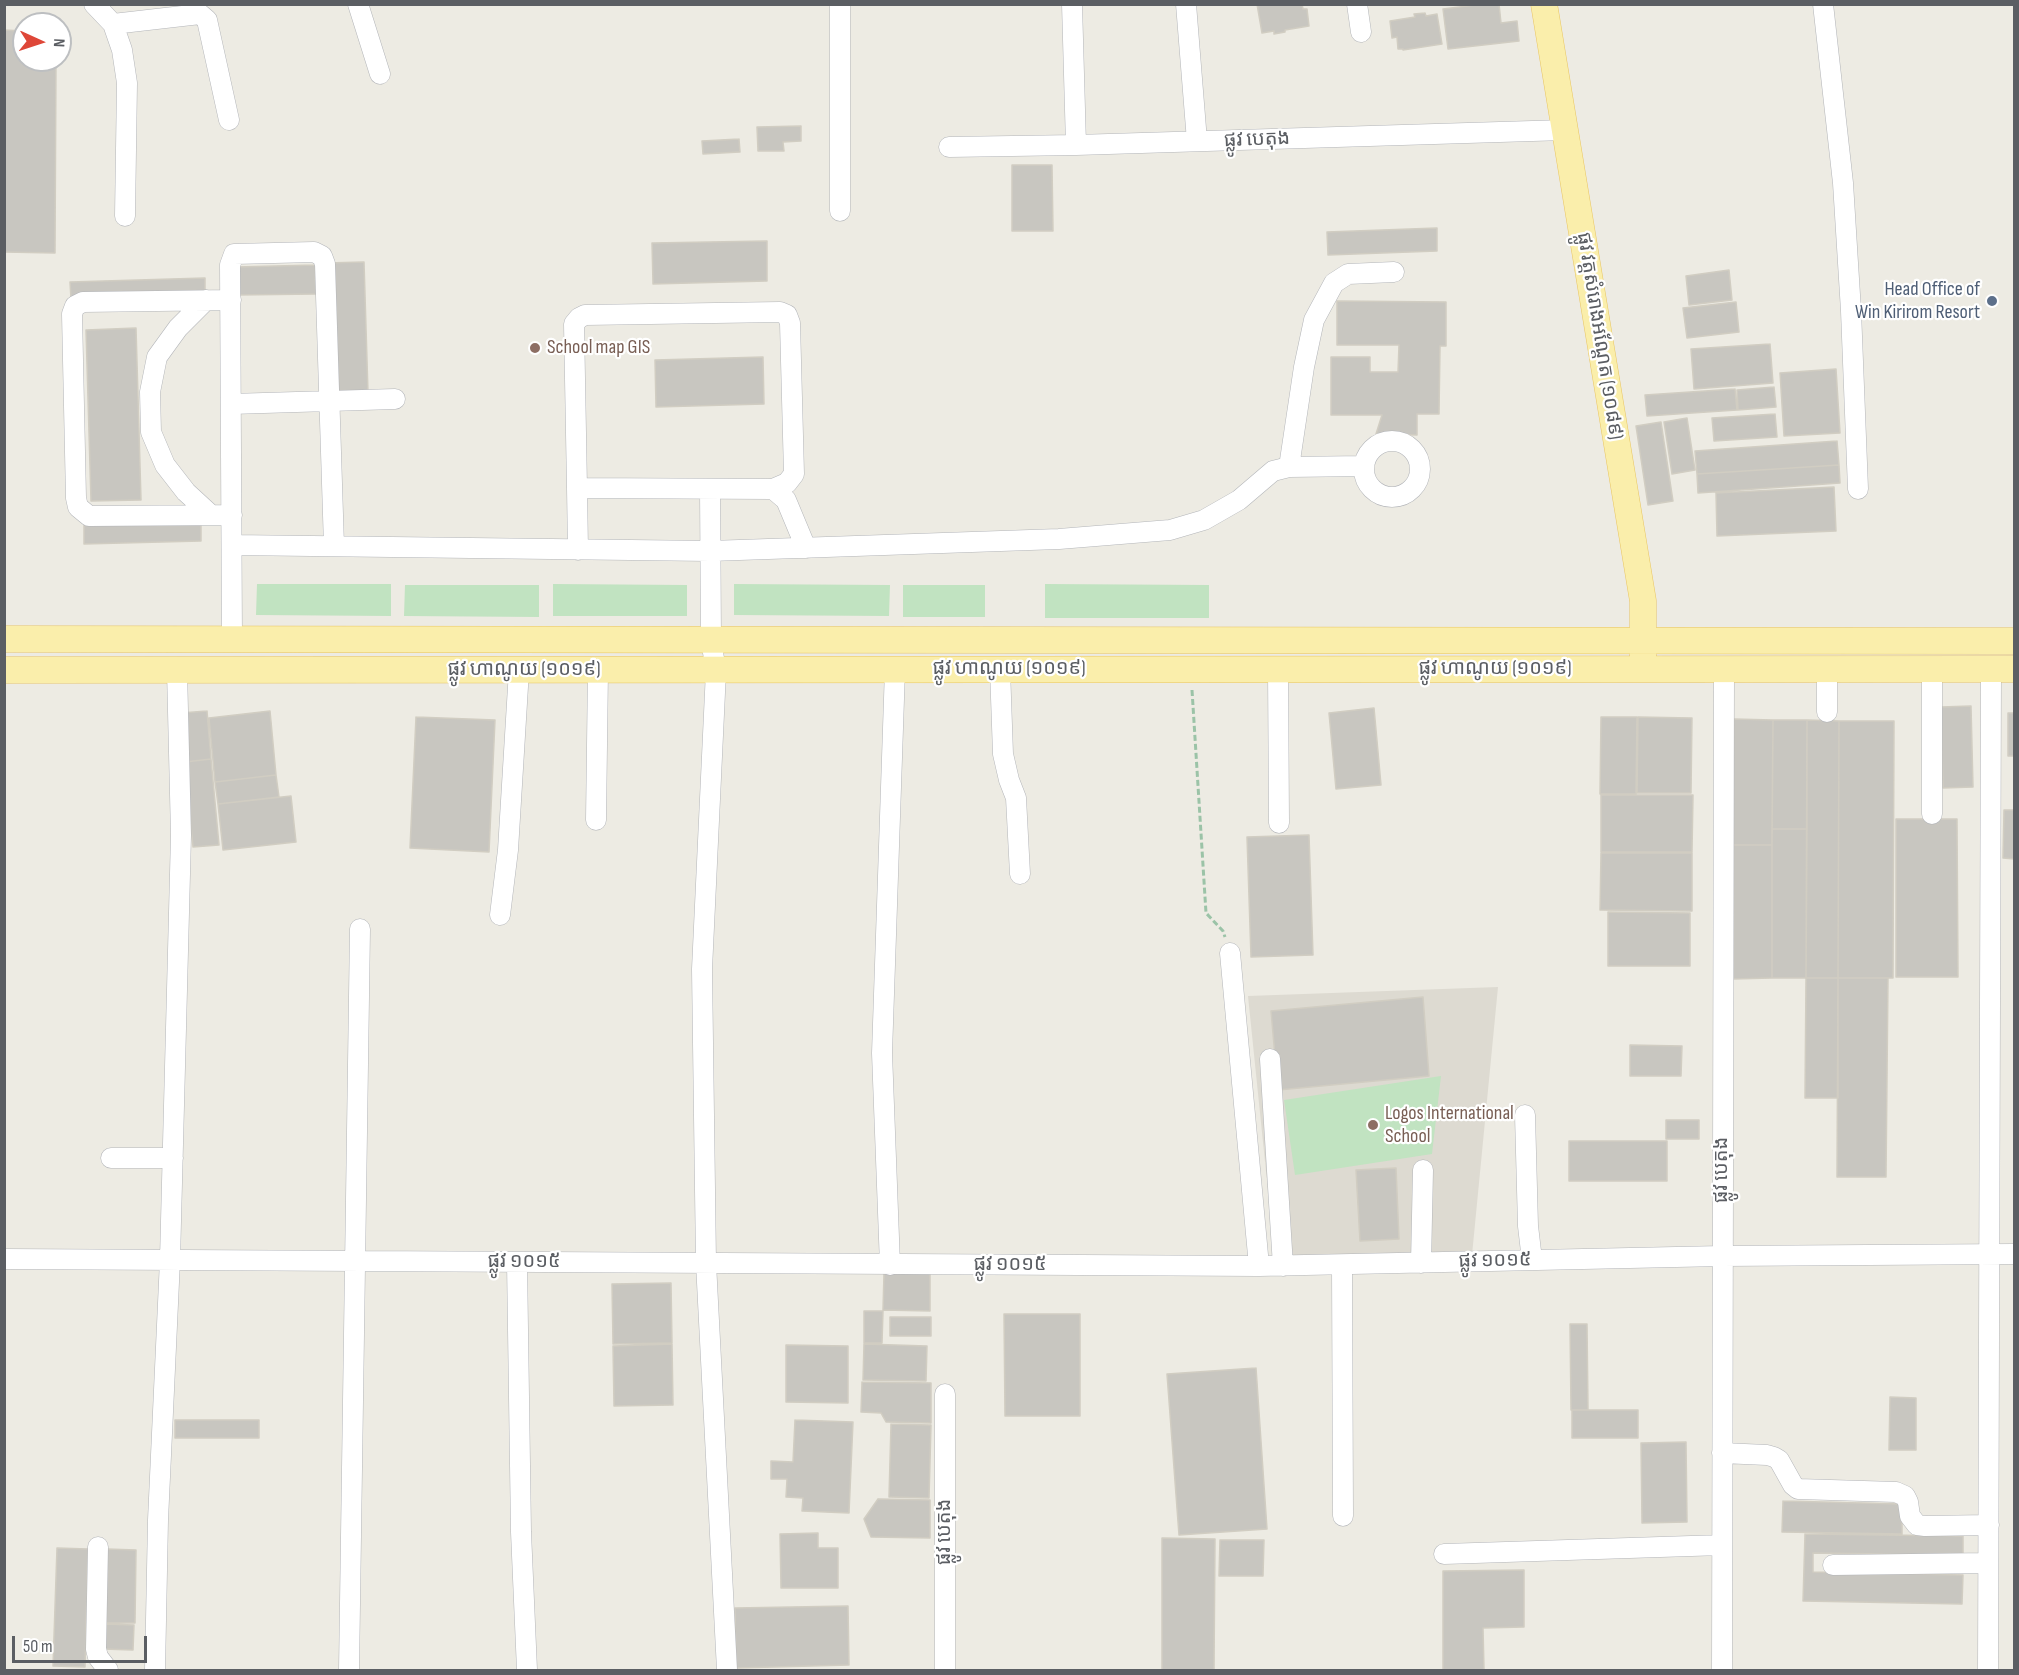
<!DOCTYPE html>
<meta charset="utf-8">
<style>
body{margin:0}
#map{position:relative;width:2019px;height:1675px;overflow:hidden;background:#edebe3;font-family:"Sofia Sans Condensed",sans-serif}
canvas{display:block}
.frame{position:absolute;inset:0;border:6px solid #5b5e63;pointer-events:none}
.north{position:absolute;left:12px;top:12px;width:60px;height:60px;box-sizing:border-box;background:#fff;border:2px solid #bdbfc1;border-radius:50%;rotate:93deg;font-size:16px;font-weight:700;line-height:24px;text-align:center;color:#5b5e63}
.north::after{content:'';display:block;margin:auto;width:21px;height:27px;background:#de4738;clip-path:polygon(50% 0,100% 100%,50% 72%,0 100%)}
.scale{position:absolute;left:12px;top:1636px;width:135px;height:27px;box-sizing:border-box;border:3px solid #5b5e63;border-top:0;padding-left:8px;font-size:18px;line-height:21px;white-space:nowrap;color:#5b5e63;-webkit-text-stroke:4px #fff;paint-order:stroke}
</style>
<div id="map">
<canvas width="2019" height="1675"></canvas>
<div class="frame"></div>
<div class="north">N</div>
<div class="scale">50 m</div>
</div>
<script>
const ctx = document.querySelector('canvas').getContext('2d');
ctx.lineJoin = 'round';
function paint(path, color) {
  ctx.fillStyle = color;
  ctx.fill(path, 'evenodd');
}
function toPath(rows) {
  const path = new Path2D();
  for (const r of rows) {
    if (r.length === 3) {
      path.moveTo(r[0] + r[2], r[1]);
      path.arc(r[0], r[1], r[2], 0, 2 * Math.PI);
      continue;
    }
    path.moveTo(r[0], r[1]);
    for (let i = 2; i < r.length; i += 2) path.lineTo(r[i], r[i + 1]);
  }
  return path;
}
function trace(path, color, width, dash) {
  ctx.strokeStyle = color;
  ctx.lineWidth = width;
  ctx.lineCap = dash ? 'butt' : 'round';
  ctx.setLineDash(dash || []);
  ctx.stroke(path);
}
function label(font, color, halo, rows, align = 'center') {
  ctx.font = font + ' "Sofia Sans Condensed","Noto Sans Khmer",sans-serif';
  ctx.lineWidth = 4.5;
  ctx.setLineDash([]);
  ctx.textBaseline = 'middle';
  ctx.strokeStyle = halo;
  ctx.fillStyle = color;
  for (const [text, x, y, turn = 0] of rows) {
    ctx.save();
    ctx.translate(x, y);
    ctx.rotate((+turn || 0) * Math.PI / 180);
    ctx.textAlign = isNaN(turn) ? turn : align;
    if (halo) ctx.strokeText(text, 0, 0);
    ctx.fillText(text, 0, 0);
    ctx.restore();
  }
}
paint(toPath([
 [1498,987,1472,1255,1275,1259,1248,996]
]), '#dddad1');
paint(toPath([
 [257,584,391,584,391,616,256,615],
 [553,584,687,585,687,616,553,616],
 [734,584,890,585,889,616,734,615],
 [1045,584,1209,585,1209,618,1045,618],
 [405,585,539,585,539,617,404,616],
 [903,585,985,585,985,617,903,617],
 [1441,1076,1432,1154,1295,1175,1284,1100]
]), '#c1e3c1');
const building = toPath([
 [1257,4,1302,4,1303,9,1307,9,1309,26,1285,30,1285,32,1274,34,1274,31,1262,33,1257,4],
 [1483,4,1499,4,1501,23,1517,21,1519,41,1448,49,1443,9,1483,4],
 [1425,13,1426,16,1437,14,1442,44,1403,50,1403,49,1398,49,1397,37,1392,38,1390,21,1415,17,1414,14,1425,13],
 [4,30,24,31,24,60,56,60,55,253,4,252,4,30],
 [801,126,801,141,783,142,784,151,758,151,757,127,801,126],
 [739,139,740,152,703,154,702,141,739,139],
 [1012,165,1052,165,1053,231,1012,231,1012,165],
 [1437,228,1437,251,1328,255,1327,232,1437,228],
 [767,241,767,281,653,284,652,243,767,241],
 [364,262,368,393,330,395,326,263,364,262],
 [315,265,316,294,236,295,236,267,315,265],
 [1729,270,1732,300,1689,305,1686,276,1729,270],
 [205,278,205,295,71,299,70,282,205,278],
 [1337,301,1446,302,1446,346,1440,346,1439,414,1417,414,1417,435,1376,434,1382,415,1331,415,1331,357,1370,357,1370,372,1398,372,1399,345,1337,345,1337,301],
 [1736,302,1739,332,1687,338,1683,308,1736,302],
 [136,328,141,500,91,501,86,330,136,328],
 [1770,344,1773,383,1694,389,1691,349,1770,344],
 [763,357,764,404,656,407,655,360,763,357],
 [1836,369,1840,433,1784,436,1780,373,1836,369],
 [1774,387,1776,407,1738,410,1737,390,1774,387],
 [1735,389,1737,410,1647,416,1645,395,1735,389],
 [1775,414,1777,437,1714,441,1712,418,1775,414],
 [1687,418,1695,470,1672,474,1664,422,1687,418],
 [1661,422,1673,501,1648,505,1636,426,1661,422],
 [1837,441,1839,465,1697,474,1695,451,1837,441],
 [1839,465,1840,483,1698,493,1697,474,1839,465],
 [1834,487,1836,531,1717,536,1716,493,1834,487],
 [201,522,201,541,84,544,84,525,201,522],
 [1971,706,1973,787,1943,788,1941,707,1971,706],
 [1374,708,1381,785,1336,789,1329,713,1374,708],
 [207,711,211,759,185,762,181,713,207,711],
 [270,711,276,775,215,782,209,718,270,711],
 [2008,713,2014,713,2014,756,2008,756,2008,713],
 [416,717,495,720,489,852,410,848,416,717],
 [1601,717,1637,717,1636,794,1600,794,1601,717],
 [1638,717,1692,718,1691,793,1637,793,1638,717],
 [1734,719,1773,720,1772,845,1732,845,1734,719],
 [1773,720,1807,720,1807,829,1772,829,1773,720],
 [1807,720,1839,721,1838,978,1806,978,1807,720],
 [1839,721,1894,721,1893,978,1838,978,1839,721],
 [211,759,219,845,193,847,185,762,211,759],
 [276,775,279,797,218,804,215,782,276,775],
 [1601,795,1693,795,1692,852,1601,852,1601,795],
 [291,796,296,842,223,850,218,804,291,796],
 [2004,810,2014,810,2014,859,2003,858,2004,810],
 [1896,819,1957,819,1958,977,1896,977,1896,819],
 [1772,829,1807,829,1806,978,1772,978,1772,829],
 [1309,835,1313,955,1251,957,1247,837,1309,835],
 [1732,845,1772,845,1772,978,1733,979,1732,845],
 [1601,853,1692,853,1692,911,1600,910,1601,853],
 [1608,912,1690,913,1690,966,1608,966,1608,912],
 [1806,978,1838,978,1838,1098,1805,1098,1806,978],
 [1838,978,1888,978,1886,1177,1837,1177,1838,978],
 [1423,997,1429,1076,1278,1090,1271,1011,1423,997],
 [1630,1045,1682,1046,1681,1076,1630,1076,1630,1045],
 [1666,1120,1699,1120,1699,1139,1666,1139,1666,1120],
 [1569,1141,1667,1141,1667,1181,1569,1181,1569,1141],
 [1396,1168,1399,1239,1360,1241,1356,1170,1396,1168],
 [884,1273,930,1273,930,1311,883,1310,884,1273],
 [671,1283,672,1343,613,1344,612,1284,671,1283],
 [864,1311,883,1311,882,1343,864,1343,864,1311],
 [1004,1314,1080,1314,1080,1416,1005,1416,1004,1314],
 [890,1317,931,1317,931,1336,890,1336,890,1317],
 [1570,1324,1587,1324,1588,1410,1571,1410,1570,1324],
 [672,1344,673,1405,614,1406,613,1346,672,1344],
 [864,1344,927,1346,926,1381,863,1380,864,1344],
 [786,1345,848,1346,848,1403,786,1402,786,1345],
 [1256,1368,1267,1529,1179,1535,1167,1374,1256,1368],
 [862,1382,931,1383,931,1423,886,1422,881,1413,861,1412,862,1382],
 [1890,1397,1916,1398,1916,1450,1889,1450,1890,1397],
 [1572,1410,1638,1410,1638,1438,1572,1438,1572,1410],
 [175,1420,259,1420,259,1438,175,1438,175,1420],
 [795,1420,853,1422,849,1513,802,1511,803,1498,786,1497,787,1479,771,1479,771,1461,793,1462,795,1420],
 [891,1424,931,1425,929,1498,889,1497,891,1424],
 [1686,1442,1687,1522,1642,1523,1641,1443,1686,1442],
 [878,1499,930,1500,930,1538,871,1537,864,1519,878,1499],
 [1783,1501,1902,1504,1902,1534,1782,1532,1783,1501],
 [818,1533,818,1548,838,1548,838,1588,781,1588,780,1534,818,1533],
 [1805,1534,1963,1536,1963,1555,1813,1553,1813,1572,1963,1575,1962,1604,1803,1601,1805,1534],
 [1162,1538,1215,1539,1214,1670,1162,1670,1162,1538],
 [1220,1540,1264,1540,1263,1576,1219,1576,1220,1540],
 [57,1548,88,1549,85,1667,53,1666,57,1548],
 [107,1549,136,1550,135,1623,106,1623,107,1549],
 [1524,1570,1524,1627,1483,1628,1484,1670,1443,1670,1443,1571,1524,1570],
 [848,1606,849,1665,736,1668,735,1608,848,1606],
 [104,1624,134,1625,133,1650,103,1649,104,1624]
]);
paint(building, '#c8c6c0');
trace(building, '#d1cdc2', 1.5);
const minor = toPath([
 [94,4,113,24,200,14,207,20,229,120],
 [358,4,380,74],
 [840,4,840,211],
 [1072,4,1076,145],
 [1186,4,1197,141],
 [1357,4,1361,32],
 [1823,4,1843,183,1851,311,1858,489],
 [113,24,122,50,127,83,125,216],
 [949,147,1076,145,1565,130],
 [206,300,178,328,157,357,150,392,151,432,165,465,186,492,211,515],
 [231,300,83,302,75,306,72,314,76,498,78,507,89,516,232,515],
 [231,404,395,399],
 [1392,469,28],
 [1289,467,1304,367,1314,320,1334,283,1348,274,1394,272],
 [577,488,773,489,787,483,794,474,790,323,787,315,780,312,585,315,579,318,574,324,577,488,578,550],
 [710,489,711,640,716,671,702,969,706,1263,727,1670],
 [773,489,786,500,806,548],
 [232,545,710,551,1059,539,1170,530,1204,520,1239,500,1273,471,1289,467,1364,466],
 [232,639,230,265,234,254,314,252,322,256,325,264,334,546],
 [1000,669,1003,754,1009,780,1016,798,1020,874],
 [1278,669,1279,823],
 [1932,669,1932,814],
 [1827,712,1827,669],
 [596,820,598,670],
 [500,915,508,850,519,670],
 [1230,953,1259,1266],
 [1270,1059,1283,1266],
 [1525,1115,1528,1226,1532,1260],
 [111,1158,173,1158],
 [4,1259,1259,1266,1722,1256,2014,1254],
 [517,1262,521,1532,527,1670],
 [1421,1263,1423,1170],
 [890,1265,882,1053,895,669],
 [1342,1265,1343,1516],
 [1722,1453,1767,1455,1774,1457,1779,1460,1793,1485,1798,1489,1896,1492,1905,1496,1908,1502,1910,1516,1917,1525,1925,1526,1989,1525],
 [98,1547,96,1649,98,1657,108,1670],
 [1444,1554,1722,1545],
 [1833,1565,1988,1563],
 [155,1670,158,1520,170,1260,181,835,177,670],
 [349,1670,360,929],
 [945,1670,945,1394],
 [1722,1670,1724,669],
 [1988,1670,1991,669]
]);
const major = toPath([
 [1544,4,1643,601,1643,656],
 [4,639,2014,641],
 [4,670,2014,669]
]);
trace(minor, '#b3b5b9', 21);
trace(major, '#e8c461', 27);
trace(toPath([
 [1192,690,1206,913,1223,931,1225,937]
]), '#9bc3a7', 3, [6, 3]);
trace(minor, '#fff', 20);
trace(major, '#faeeab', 26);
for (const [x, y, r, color] of [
 [1992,301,6,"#5c6f8a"],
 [535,348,6,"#8d6e63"],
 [1373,1125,6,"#8d6e63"]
]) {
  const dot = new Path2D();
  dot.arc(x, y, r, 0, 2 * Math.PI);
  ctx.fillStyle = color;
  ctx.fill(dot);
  trace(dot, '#fff', 2);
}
label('20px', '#5b5e63', '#fff', [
 ["ផ្លូវ បេតុង",1257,140,-2],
 ["ផ្លូវ វត្តសំរោងអណ្ដែត (១០៨៩)",1599,336,81],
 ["ផ្លូវ ហាណូយ (១០១៩)",1009,669],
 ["ផ្លូវ ហាណូយ (១០១៩)",1495,669],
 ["ផ្លូវ ហាណូយ (១០១៩)",524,670],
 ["ផ្លូវ បេតុង",1722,1170,-90],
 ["ផ្លូវ ១០១៥",1495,1261,-1],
 ["ផ្លូវ ១០១៥",524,1262],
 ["ផ្លូវ ១០១៥",1010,1265],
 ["ផ្លូវ បេតុង",945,1532,-90]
]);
label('20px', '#4e5e75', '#fff', [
 ["Head Office of",1980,290],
 ["Win Kirirom Resort",1980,313]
], 'right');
label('20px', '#785e54', '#fff', [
 ["School map GIS",547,348],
 ["Logos International",1385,1114],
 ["School",1385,1137]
], 'left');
</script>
